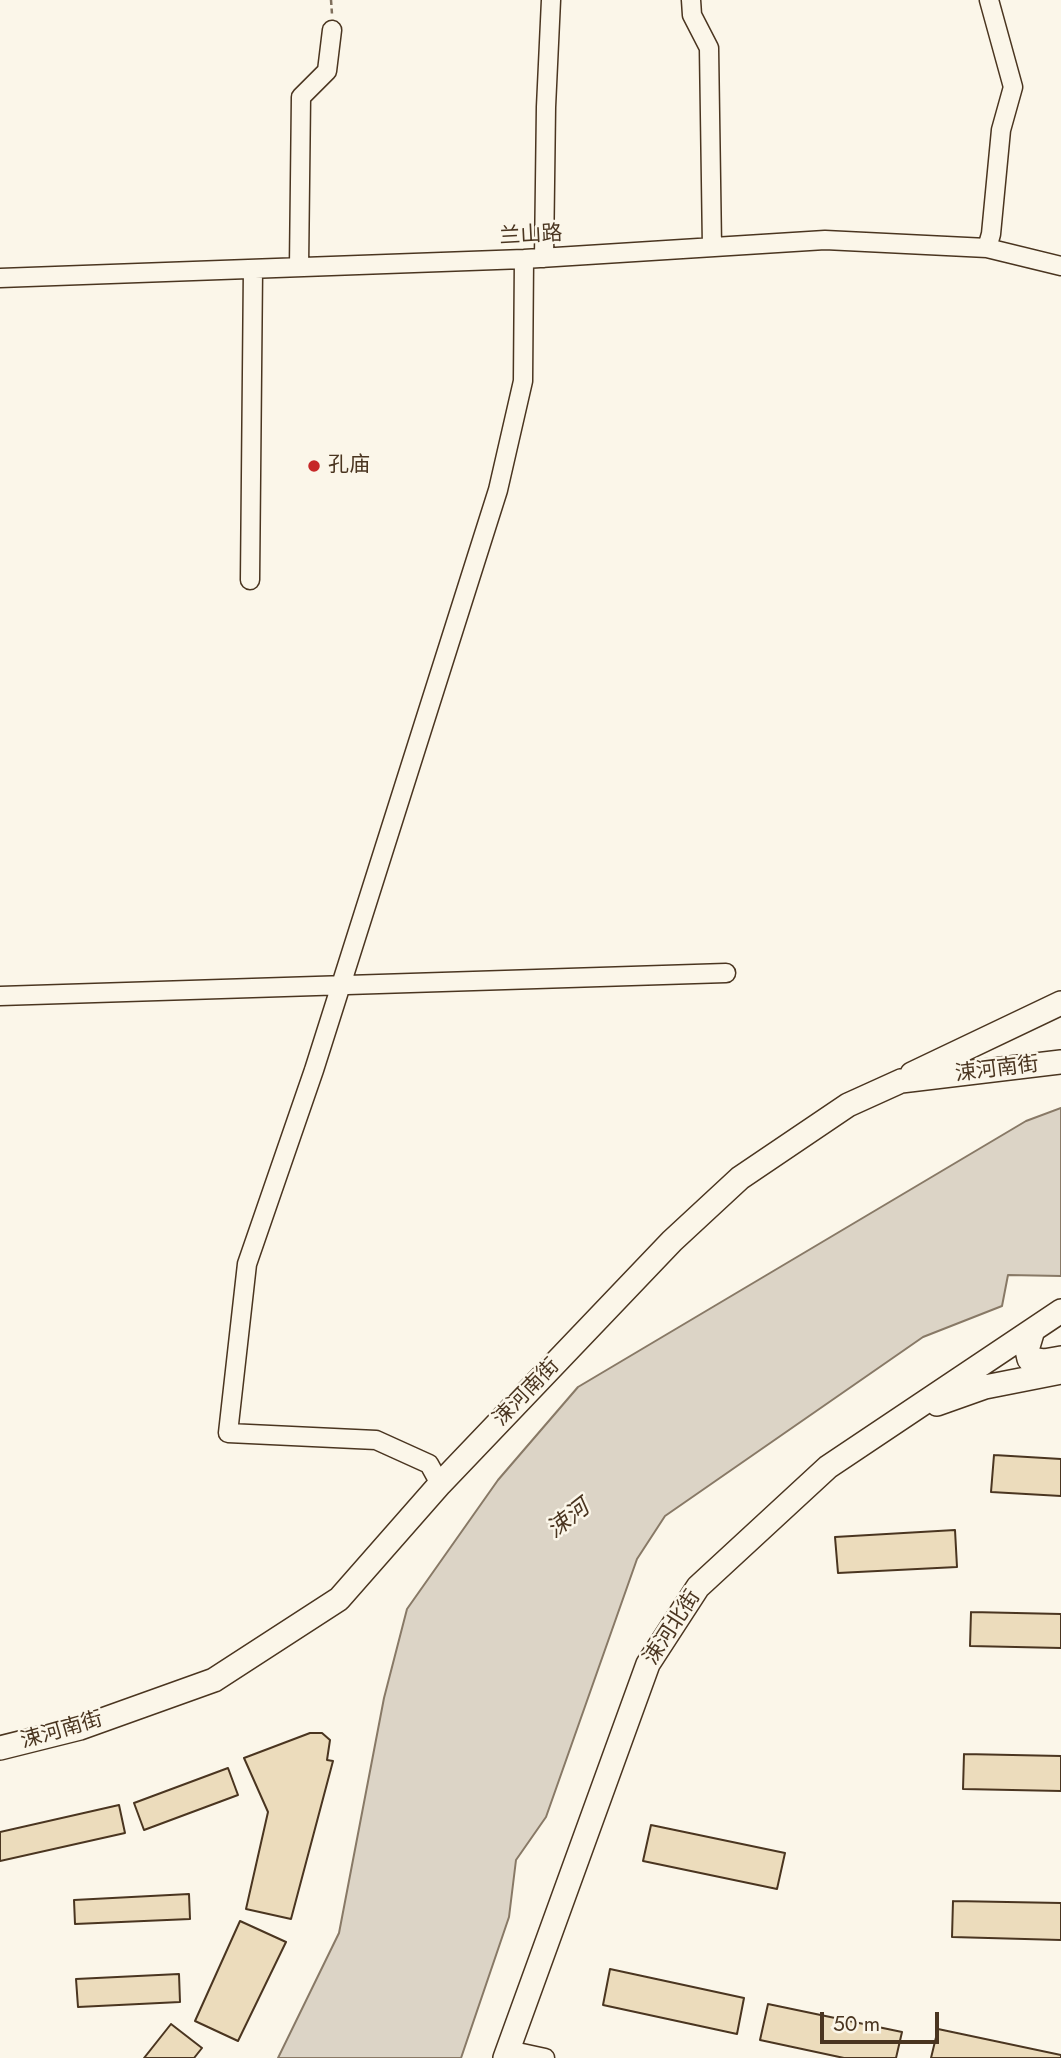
<!DOCTYPE html>
<meta charset="utf-8">
<style>
body{margin:0}
#map{position:relative;width:1061px;height:2058px;overflow:hidden;background:#fbf6e9;font-family:Jost,sans-serif}
canvas{display:block}
.scale{position:absolute;left:820px;top:2012px;width:119px;height:32px;box-sizing:border-box;border:4px solid #4a3520;border-top:0;padding-left:9px;font-size:21px;line-height:24px;white-space:nowrap;color:#4a3520;-webkit-text-stroke:5px #fbf6e9;paint-order:stroke}
</style>
<div id="map">
<canvas width="1061" height="2058"></canvas>
<div class="scale">50 m</div>
</div>
<script>
const ctx = document.querySelector('canvas').getContext('2d');
ctx.lineJoin = 'round';
function paint(path, color) {
  ctx.fillStyle = color;
  ctx.fill(path, 'evenodd');
}
function toPath(rows) {
  const path = new Path2D();
  for (const r of rows) {
    path.moveTo(r[0], r[1]);
    for (let i = 2; i < r.length; i += 2) path.lineTo(r[i], r[i + 1]);
  }
  return path;
}
function trace(path, color, width, dash) {
  ctx.strokeStyle = color;
  ctx.lineWidth = width;
  ctx.lineCap = dash ? 'butt' : 'round';
  ctx.setLineDash(dash || []);
  ctx.stroke(path);
}
function label(font, color, halo, rows, align = 'center') {
  ctx.font = font + ' Jost,"Noto Sans SC",sans-serif';
  ctx.lineWidth = 5;
  ctx.setLineDash([]);
  ctx.textBaseline = 'middle';
  ctx.strokeStyle = halo;
  ctx.fillStyle = color;
  for (const [text, x, y, turn = 0] of rows) {
    ctx.save();
    ctx.translate(x, y);
    ctx.rotate((+turn || 0) * Math.PI / 180);
    ctx.textAlign = isNaN(turn) ? turn : align;
    if (halo) ctx.strokeText(text, 0, 0);
    ctx.fillText(text, 0, 0);
    ctx.restore();
  }
}
const water = toPath([
 [1061,1108,1061,1276,1008,1275,1002,1306,923,1337,665,1516,637,1559,546,1817,516,1860,509,1917,461,2058,278,2058,339,1933,384,1698,407,1609,498,1480,578,1387,1026,1121,1061,1108]
]);
paint(water, '#dcd4c6');
trace(water, '#887966', 2);
const building = toPath([
 [994,1455,1061,1459,1061,1496,991,1492,994,1455],
 [955,1530,957,1567,838,1573,835,1537,955,1530],
 [971,1612,1061,1614,1061,1648,970,1646,971,1612],
 [310,1733,322,1733,330,1740,327,1760,333,1761,291,1919,246,1909,268,1812,244,1758,310,1733],
 [964,1754,1061,1756,1061,1791,963,1789,964,1754],
 [228,1768,238,1795,144,1830,134,1803,228,1768],
 [119,1805,125,1833,0,1861,0,1832,119,1805],
 [651,1825,785,1853,777,1889,643,1861,651,1825],
 [189,1894,190,1919,75,1924,74,1900,189,1894],
 [953,1901,1061,1903,1061,1940,952,1937,953,1901],
 [240,1921,286,1942,238,2041,195,2021,240,1921],
 [610,1969,744,1998,737,2034,603,2005,610,1969],
 [179,1974,180,2002,78,2007,76,1979,179,1974],
 [768,2004,902,2032,896,2058,844,2058,760,2040,768,2004],
 [171,2024,202,2048,194,2058,144,2058,171,2024],
 [938,2029,1061,2055,1061,2058,931,2058,938,2029]
]);
paint(building, '#ecdcbc');
trace(building, '#4a3520', 2);
const minor = toPath([
 [691,0,692,15,709,48,712,247],
 [987,248,991,234,1001,130,1013,87,989,0],
 [544,258,546,107,551,0],
 [299,267,301,97,327,71,332,30],
 [0,278,524,259,825,240,987,248,1061,266],
 [250,580,253,269],
 [0,996,726,973],
 [440,1484,429,1464,376,1440,228,1433,247,1264,314,1070,498,490,523,381,524,259],
 [508,2050,545,2058]
]);
const major = toPath([
 [912,1074,1061,1003],
 [1033,1330,1027,1350,1029,1359,1044,1361,1061,1358],
 [937,1404,985,1387,1061,1372],
 [0,1748,80,1728,214,1680,339,1599,440,1484,672,1241,740,1178,848,1105,901,1081,1061,1062],
 [505,2058,648,1664,698,1587,828,1467,1061,1311]
]);
trace(minor, '#4a3520', 21);
trace(major, '#4a3520', 26);
trace(toPath([
 [331,0,332,14]
]), '#7f6f5c', 2.5, [5, 3.5]);
trace(minor, '#fbf6e9', 18);
trace(major, '#fbf6e9', 23);
for (const [x, y, r, color] of [
 [314,466,7,"#c62828"]
]) {
  const dot = new Path2D();
  dot.arc(x, y, r, 0, 2 * Math.PI);
  ctx.fillStyle = color;
  ctx.fill(dot);
  trace(dot, '#fbf6e9', 2.5);
}
label('21px', '#4a3520', '#fbf6e9', [
 ["兰山路",531,236,-3],
 ["涑河南街",997,1070,-7],
 ["涑河南街",527,1393,-46],
 ["涑河北街",673,1628,-57],
 ["涑河南街",62,1731,-16]
]);
label('21px', '#4a3520', '#fbf6e9', [
 ["孔庙",328,466]
], 'left');
label('italic 23px', '#4a3520', '#fbf6e9', [
 ["涑河",569,1520,-38]
]);
</script>
